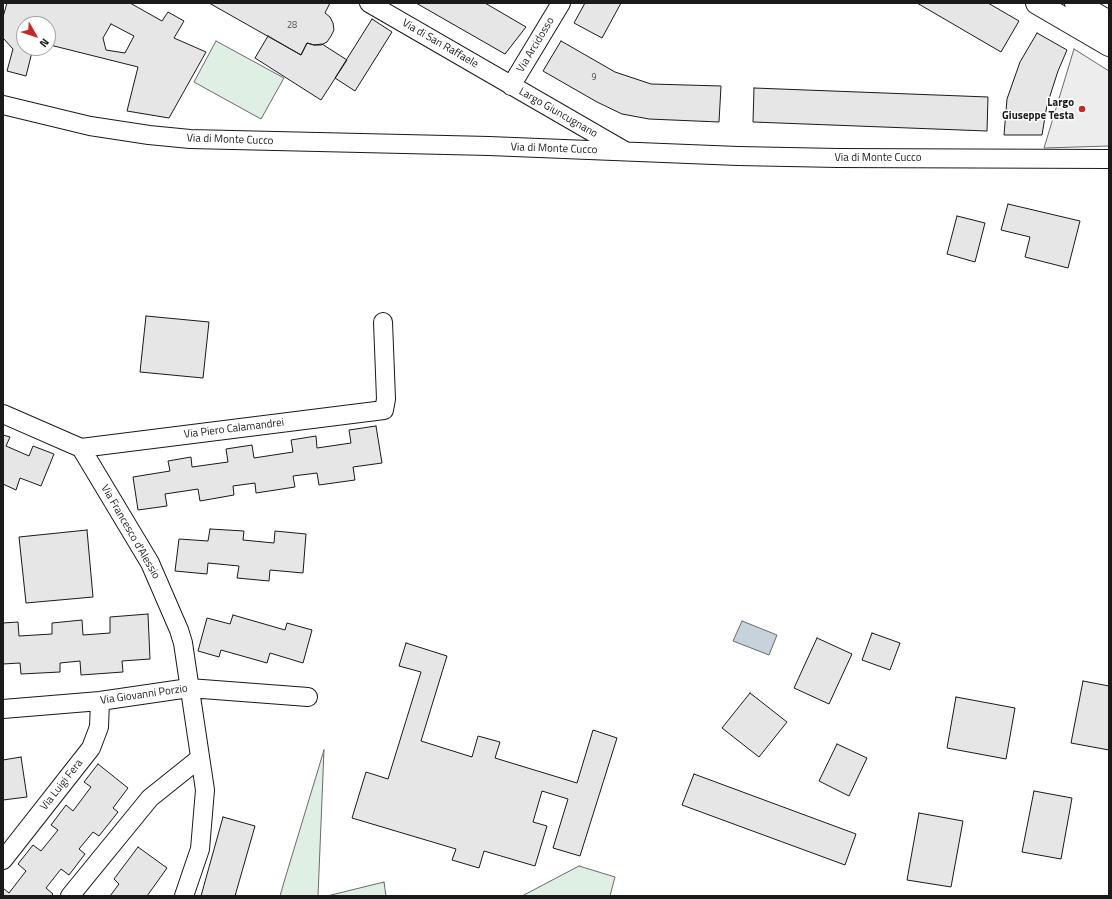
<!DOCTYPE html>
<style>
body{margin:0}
#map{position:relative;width:1112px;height:899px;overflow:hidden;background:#fff;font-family:"Titillium Web",sans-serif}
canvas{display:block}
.frame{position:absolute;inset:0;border:4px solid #1a1a1a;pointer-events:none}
.north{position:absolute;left:16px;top:16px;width:40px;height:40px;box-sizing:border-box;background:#fff;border:1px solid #a3a3a3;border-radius:50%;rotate:129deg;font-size:11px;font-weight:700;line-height:16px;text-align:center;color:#1a1a1a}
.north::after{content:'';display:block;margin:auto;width:14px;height:18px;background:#c62828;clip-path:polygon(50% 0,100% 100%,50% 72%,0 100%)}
</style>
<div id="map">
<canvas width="1112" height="899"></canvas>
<div class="frame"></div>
<div class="north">N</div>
</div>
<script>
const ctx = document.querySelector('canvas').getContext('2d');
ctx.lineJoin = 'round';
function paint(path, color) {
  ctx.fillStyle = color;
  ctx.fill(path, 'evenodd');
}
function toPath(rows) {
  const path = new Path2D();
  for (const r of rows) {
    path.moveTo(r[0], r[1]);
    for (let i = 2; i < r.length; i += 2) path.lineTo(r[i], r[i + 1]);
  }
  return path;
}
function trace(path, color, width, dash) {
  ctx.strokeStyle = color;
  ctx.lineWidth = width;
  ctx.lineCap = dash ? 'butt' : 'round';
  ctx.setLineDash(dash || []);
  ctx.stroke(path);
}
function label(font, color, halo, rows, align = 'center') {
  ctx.font = font + ' "Titillium Web",sans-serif';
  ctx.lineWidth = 3;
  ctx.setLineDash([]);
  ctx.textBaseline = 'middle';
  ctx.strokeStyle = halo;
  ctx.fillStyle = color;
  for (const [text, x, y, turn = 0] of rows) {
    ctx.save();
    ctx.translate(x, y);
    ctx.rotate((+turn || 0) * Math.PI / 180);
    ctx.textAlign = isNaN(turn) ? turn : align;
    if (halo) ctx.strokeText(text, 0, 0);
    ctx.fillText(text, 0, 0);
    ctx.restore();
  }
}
const green = toPath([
 [216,41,284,78,261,119,194,82,216,41],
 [324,750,318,896,280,896,284,882,324,750],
 [579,866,615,877,610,896,522,896,579,866],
 [384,882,386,896,327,896,384,882]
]);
paint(green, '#e0efe3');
trace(green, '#6a6a6a', 1);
const parking = toPath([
 [1074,49,1109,71,1109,146,1044,148,1074,49]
]);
paint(parking, '#ededed');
trace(parking, '#6a6a6a', 1);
const water = toPath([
 [742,621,777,635,769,655,733,641,742,621]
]);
paint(water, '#c6d2dc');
trace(water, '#6a6a6a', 1);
const building = toPath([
 [7,3,130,3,162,21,168,12,184,21,174,38,206,52,169,118,127,111,138,67,50,45,48,46,48,24,24,24,24,48,43,48,32,52,26,76,7,71,13,49,3,38,3,17,7,3],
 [111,24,134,36,125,53,106,50,103,38,111,24],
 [209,3,330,3,325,13,330,17,333,23,334,30,331,36,327,42,321,45,314,45,307,43,301,55,209,3],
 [416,3,485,3,526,27,505,54,416,3],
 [585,3,621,3,602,38,574,23,585,3],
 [917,3,988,3,1019,21,1001,52,917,3],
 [372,19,392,32,355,91,335,78,372,19],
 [1037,33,1067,50,1058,71,1047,105,1042,135,1004,135,1007,99,1020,62,1037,33],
 [268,36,301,55,307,43,314,45,322,44,347,60,321,100,255,58,268,36],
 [561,41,615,72,651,84,721,86,719,122,649,119,622,114,597,102,543,71,561,41],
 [754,88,988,97,987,131,753,122,754,88],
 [1008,204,1080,221,1068,268,1025,257,1030,237,1001,230,1008,204],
 [957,216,985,223,975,262,947,254,957,216],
 [146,316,209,322,203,378,140,372,146,316],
 [376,426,382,463,353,467,355,480,319,485,317,473,293,476,295,487,256,493,255,483,233,486,234,495,200,501,198,489,165,494,167,506,138,510,133,477,170,471,168,461,191,457,192,467,228,462,226,449,252,445,254,458,293,452,291,440,316,436,317,448,351,443,349,430,376,426],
 [3,435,10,437,6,446,29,456,33,446,54,454,41,486,20,478,16,490,3,484,3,435],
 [210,529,244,531,243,540,274,543,275,531,306,534,303,573,270,570,269,581,237,578,239,566,208,563,207,574,175,571,179,539,208,541,210,529],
 [87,530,93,597,26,603,19,537,87,530],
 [148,614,150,659,122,661,123,672,81,675,80,661,60,663,60,672,21,674,20,663,3,664,3,623,18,622,19,636,52,634,52,623,82,620,83,635,110,633,110,617,148,614],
 [233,615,285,630,287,623,312,630,303,663,270,653,267,663,221,650,219,657,198,651,207,618,230,624,233,615],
 [872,633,900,643,890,670,862,660,872,633],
 [817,638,852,654,829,704,794,688,817,638],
 [406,643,447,656,421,741,472,757,478,736,500,742,495,758,577,783,593,730,617,738,580,856,553,848,568,799,542,791,533,822,547,826,535,866,484,851,479,868,452,860,456,849,352,818,366,772,388,779,421,672,399,666,406,643],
 [1083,681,1109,686,1109,750,1071,743,1083,681],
 [750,693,787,722,759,757,722,728,750,693],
 [956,697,1015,708,1006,759,947,748,956,697],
 [837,744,867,758,849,796,819,781,837,744],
 [21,757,27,797,3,800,3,760,21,757],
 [98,764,128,788,113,808,118,812,99,836,93,832,79,849,85,854,69,875,61,869,46,888,53,894,51,896,3,896,3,888,9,893,26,871,18,864,33,845,41,851,58,830,51,825,66,805,73,811,91,787,84,782,98,764],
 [694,774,856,834,845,865,682,805,694,774],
 [1034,791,1072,798,1061,859,1022,852,1034,791],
 [919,813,963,821,951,887,907,880,919,813],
 [223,817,255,826,235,896,201,896,223,817],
 [138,847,167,868,147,896,110,896,119,884,114,879,138,847]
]);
paint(building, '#e6e6e6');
trace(building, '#1a1a1a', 1);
const street = toPath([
 [369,3,625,151],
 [511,86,561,3],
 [3,105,90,126,149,135,190,139,489,146,738,156,838,158,1109,159],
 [3,414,81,448,384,410,386,399,383,322],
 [81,448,150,563,179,630,183,643,205,790,200,849,184,896],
 [3,709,100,701,189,688,308,697],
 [3,860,91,748,99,727,100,701],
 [70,896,150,798,200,758]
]);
const secondary = toPath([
 [1037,3,1109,45],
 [1076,3,1109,22]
]);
trace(street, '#1a1a1a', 20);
trace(secondary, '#1a1a1a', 24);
trace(street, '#fff', 18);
trace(secondary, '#fff', 22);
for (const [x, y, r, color] of [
 [1082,109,4,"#c62828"]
]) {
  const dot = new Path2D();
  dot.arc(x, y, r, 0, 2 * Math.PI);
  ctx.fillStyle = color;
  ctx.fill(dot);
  trace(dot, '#fff', 1.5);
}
label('9px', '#4d4d4d', null, [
 ["28",292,26],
 ["9",594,78]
]);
label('11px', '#1a1a1a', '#fff', [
 ["Via di San Raffaele",440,44,30],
 ["Via Arcidosso",536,45,-59],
 ["Largo Giuncugnano",558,113,30],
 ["Via di Monte Cucco",230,140,2],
 ["Via di Monte Cucco",554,149,2],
 ["Via di Monte Cucco",878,158],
 ["Via Piero Calamandrei",234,429,-7],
 ["Via Francesco d'Alessio",130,532,60],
 ["Via Giovanni Porzio",144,695,-8],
 ["Via Luigi Fera",62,785,-52]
]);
label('bold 11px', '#1a1a1a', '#fff', [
 ["Largo",1074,103],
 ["Giuseppe Testa",1074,116]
], 'right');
</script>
